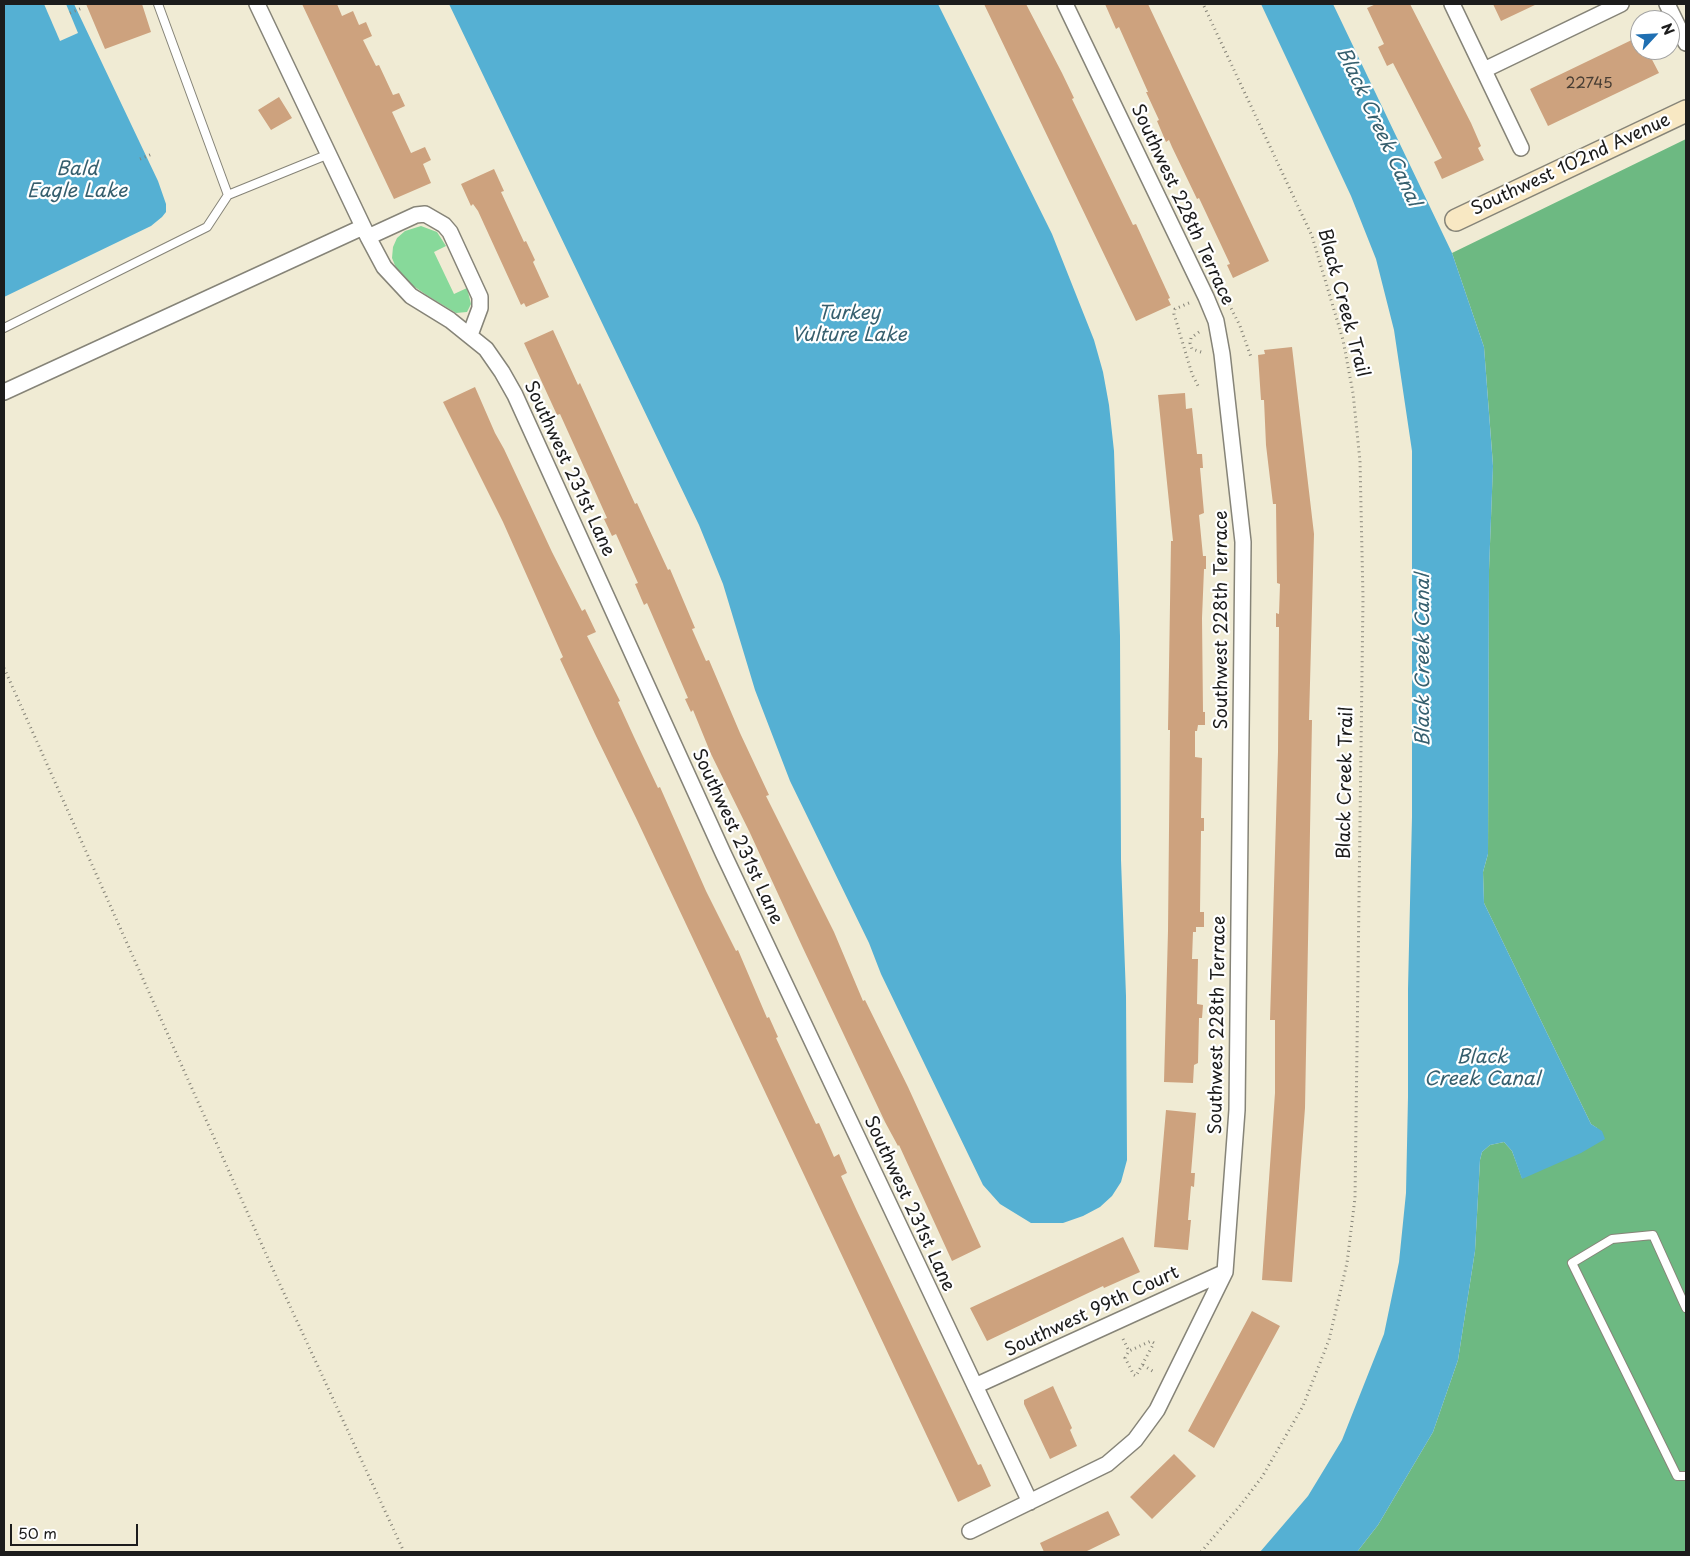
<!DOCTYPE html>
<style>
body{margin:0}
#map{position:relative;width:1690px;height:1556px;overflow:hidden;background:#f0ebd4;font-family:"Playpen Sans",sans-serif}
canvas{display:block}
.frame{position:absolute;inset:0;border:5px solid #1c1c1c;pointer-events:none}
.north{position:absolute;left:1630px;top:10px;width:50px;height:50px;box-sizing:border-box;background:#fff;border:1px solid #a4a4a4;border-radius:50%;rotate:65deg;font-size:14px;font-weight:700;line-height:20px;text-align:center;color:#1c1c1c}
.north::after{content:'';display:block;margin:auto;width:18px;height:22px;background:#1f6fb2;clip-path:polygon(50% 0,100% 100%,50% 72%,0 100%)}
.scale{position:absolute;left:10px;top:1524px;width:128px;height:22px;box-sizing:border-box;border:2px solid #1c1c1c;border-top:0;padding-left:6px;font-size:15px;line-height:18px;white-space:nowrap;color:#1c1c1c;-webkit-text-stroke:4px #fff;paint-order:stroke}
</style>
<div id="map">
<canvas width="1690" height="1556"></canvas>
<div class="frame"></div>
<div class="north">N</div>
<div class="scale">50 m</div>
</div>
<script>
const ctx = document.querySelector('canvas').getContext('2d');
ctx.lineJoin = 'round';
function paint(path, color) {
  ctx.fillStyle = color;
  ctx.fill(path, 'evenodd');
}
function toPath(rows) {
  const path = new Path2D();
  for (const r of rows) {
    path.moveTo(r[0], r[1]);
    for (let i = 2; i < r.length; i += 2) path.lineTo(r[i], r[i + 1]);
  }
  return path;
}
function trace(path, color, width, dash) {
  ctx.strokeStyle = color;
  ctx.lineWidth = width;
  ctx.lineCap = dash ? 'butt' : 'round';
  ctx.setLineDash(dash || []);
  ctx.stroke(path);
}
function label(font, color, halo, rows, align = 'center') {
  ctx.font = font + ' "Playpen Sans",sans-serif';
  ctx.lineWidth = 4.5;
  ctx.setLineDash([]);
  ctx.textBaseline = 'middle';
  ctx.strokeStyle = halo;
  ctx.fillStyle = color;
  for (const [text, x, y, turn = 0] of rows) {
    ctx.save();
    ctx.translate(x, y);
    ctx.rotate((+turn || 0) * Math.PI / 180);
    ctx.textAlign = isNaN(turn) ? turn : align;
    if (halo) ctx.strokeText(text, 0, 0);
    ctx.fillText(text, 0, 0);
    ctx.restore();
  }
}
paint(toPath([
 [421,226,437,232,446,246,434,252,454,294,467,288,471,304,467,312,456,313,428,296,409,283,396,268,392,258,393,247,397,238,405,231]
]), '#87d99a');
paint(toPath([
 [1686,139,1686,1552,1357,1552,1378,1525,1433,1432,1458,1360,1475,1251,1480,1160,1482,1152,1490,1145,1504,1142,1512,1151,1522,1178,1543,1168,1597,1128,1591,1124,1484,903,1483,872,1488,854,1489,570,1493,465,1484,347,1452,253]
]), '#6db982');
paint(toPath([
 [4,4,74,4,158,181,166,204,166,212,162,217,151,226,4,297],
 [449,4,938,4,1052,234,1094,340,1103,372,1109,405,1114,451,1120,636,1121,860,1126,996,1127,1160,1121,1182,1112,1196,1100,1207,1083,1216,1063,1223,1031,1223,1000,1204,983,1185,881,974,869,943,790,781,755,690,723,584,699,525],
 [1261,4,1333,4,1452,253,1484,347,1493,466,1489,570,1488,854,1483,872,1484,903,1591,1124,1602,1131,1605,1139,1581,1153,1522,1179,1512,1151,1504,1142,1490,1145,1482,1152,1480,1160,1475,1251,1458,1360,1433,1432,1378,1525,1357,1552,1260,1552,1308,1496,1342,1440,1384,1334,1399,1262,1406,1193,1408,1097,1408,989,1412,817,1412,451,1394,330,1376,259,1351,196]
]), '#55b0d3');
paint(toPath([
 [44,4,66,4,78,33,60,41]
]), '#f0ebd4');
paint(toPath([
 [86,4,142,4,151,32,105,49],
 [302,4,337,4,342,16,353,11,359,25,366,22,372,36,363,40,376,66,379,65,393,95,399,93,405,106,392,112,411,153,425,147,431,160,423,164,431,183,394,199],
 [984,4,1026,4,1062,73,1074,98,1072,99,1133,225,1136,224,1170,298,1168,299,1171,305,1136,321],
 [1105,4,1148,4,1269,261,1233,278,1227,265,1230,264,1199,198,1197,199,1172,147,1169,140,1166,142,1157,121,1159,120,1146,92,1148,92,1119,27,1116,29],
 [1376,4,1410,4,1471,123,1481,146,1478,148,1484,160,1442,179,1434,162,1442,158,1393,63,1387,66,1378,47,1384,44,1367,8],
 [1493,4,1537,4,1501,21],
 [1640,36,1640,50,1647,50,1659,73,1548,126,1530,89],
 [279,97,292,118,271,130,258,110],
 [494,169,504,191,501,192,524,242,526,241,535,260,533,262,549,297,526,307,524,303,521,305,478,211,473,204,471,206,461,184],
 [553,330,578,385,580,383,635,504,637,503,668,570,670,569,695,628,692,629,706,661,709,660,740,733,769,795,766,796,834,932,863,1001,865,1000,908,1087,981,1247,952,1261,899,1145,898,1146,885,1122,802,946,750,833,711,754,693,710,691,712,685,699,688,698,647,603,644,605,635,584,638,583,616,534,612,536,604,519,607,518,560,414,557,415,524,343],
 [1292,347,1314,534,1309,720,1312,720,1305,1108,1292,1282,1262,1280,1275,1093,1275,1020,1270,1020,1278,752,1279,627,1276,627,1276,613,1279,614,1280,584,1277,583,1276,504,1273,504,1266,445,1264,400,1261,400,1258,355,1265,354,1264,350],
 [475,387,495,433,504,449,552,552,582,611,585,609,596,632,587,636,620,701,618,702,634,737,658,788,660,787,706,891,736,951,738,950,767,1018,769,1017,778,1037,776,1038,816,1124,819,1123,834,1157,839,1154,847,1173,841,1176,857,1211,978,1465,981,1464,991,1486,958,1502,637,820,595,734,560,659,563,657,503,522,443,402],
 [1185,393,1186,409,1192,408,1197,454,1202,454,1203,468,1200,468,1204,513,1199,515,1203,556,1206,556,1206,569,1204,569,1202,618,1203,712,1205,712,1205,725,1198,725,1197,731,1195,731,1195,757,1202,758,1201,818,1204,818,1204,831,1201,831,1200,912,1204,912,1204,927,1196,927,1196,932,1193,932,1192,959,1198,959,1197,1004,1203,1005,1202,1018,1199,1018,1198,1063,1194,1065,1193,1083,1164,1082,1168,931,1170,730,1168,730,1171,541,1173,541,1158,395],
 [1166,1110,1196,1113,1191,1173,1195,1173,1194,1187,1191,1186,1188,1220,1191,1220,1188,1250,1154,1247],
 [1123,1237,1140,1272,1104,1288,1103,1286,987,1341,970,1308],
 [1252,1311,1280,1326,1214,1448,1188,1431],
 [1053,1386,1072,1428,1070,1430,1077,1446,1050,1459,1024,1404,1024,1400],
 [1174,1454,1196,1476,1152,1519,1130,1497],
 [1108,1511,1120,1535,1085,1552,1044,1552,1040,1543]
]), '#cda27e');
const lane = toPath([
 [158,4,228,195],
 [4,328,207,227,228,195,329,154],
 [1686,1308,1653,1235,1612,1239,1572,1263,1677,1476,1686,1476]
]);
const street = toPath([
 [257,4,368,237,384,267,411,296,450,320,486,349,502,372,515,395,723,853,1030,1502],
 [1452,4,1521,148],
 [1667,4,1686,43],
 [1484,70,1621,4],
 [368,237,416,215,425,214,444,225,450,232,480,297,480,308,470,335],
 [4,392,363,227],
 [975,1386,1225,1272],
 [970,1531,1107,1464,1135,1440,1157,1410,1225,1272,1237,1110,1243,542,1222,354,1216,321,1206,297,1065,4]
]);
const secondary = toPath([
 [1456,220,1686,111]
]);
trace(lane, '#868478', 10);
trace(street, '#868478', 18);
trace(secondary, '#868478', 24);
trace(toPath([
 [70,13,82,8],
 [140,159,152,154],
 [1220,286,1240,326,1251,357],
 [1189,303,1175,309,1174,314,1192,374,1199,388],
 [1199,332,1191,338,1190,343,1192,349,1204,353],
 [4,668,270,1263,404,1552],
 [1123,1339,1129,1351,1151,1341,1154,1343,1136,1376,1134,1375,1125,1358,1129,1351],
 [1143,1365,1154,1372],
 [1201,1552,1239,1507,1262,1477,1303,1406,1329,1340,1347,1263,1355,1198,1363,598,1360,461,1353,393,1343,340,1312,236,1203,4]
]), '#868478', 3, [1, 4]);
trace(lane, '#fff', 8);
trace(street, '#fff', 15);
trace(secondary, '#f8e8c3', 21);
label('15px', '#483e34', null, [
 ["22745",1589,84]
]);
label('18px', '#1c1c1c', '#fff', [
 ["Southwest 102nd Avenue",1571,165,-25],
 ["Southwest 228th Terrace",1182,205,65],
 ["Black Creek Trail",1343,303,75],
 ["Southwest 231st Lane",569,469,65],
 ["Southwest 228th Terrace",1222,620,-90],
 ["Black Creek Trail",1346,783,-89],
 ["Southwest 231st Lane",737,837,65],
 ["Southwest 228th Terrace",1218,1025,-89],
 ["Southwest 231st Lane",909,1204,65],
 ["Southwest 99th Court",1092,1312,-25]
]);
label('italic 19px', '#365f6e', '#fff', [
 ["Black Creek Canal",1378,127,65],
 ["Bald",77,170],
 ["Eagle Lake",77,192],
 ["Turkey",849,314],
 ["Vulture Lake",849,336],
 ["Black Creek Canal",1424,660,-90],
 ["Black",1482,1058],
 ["Creek Canal",1482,1080]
]);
</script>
